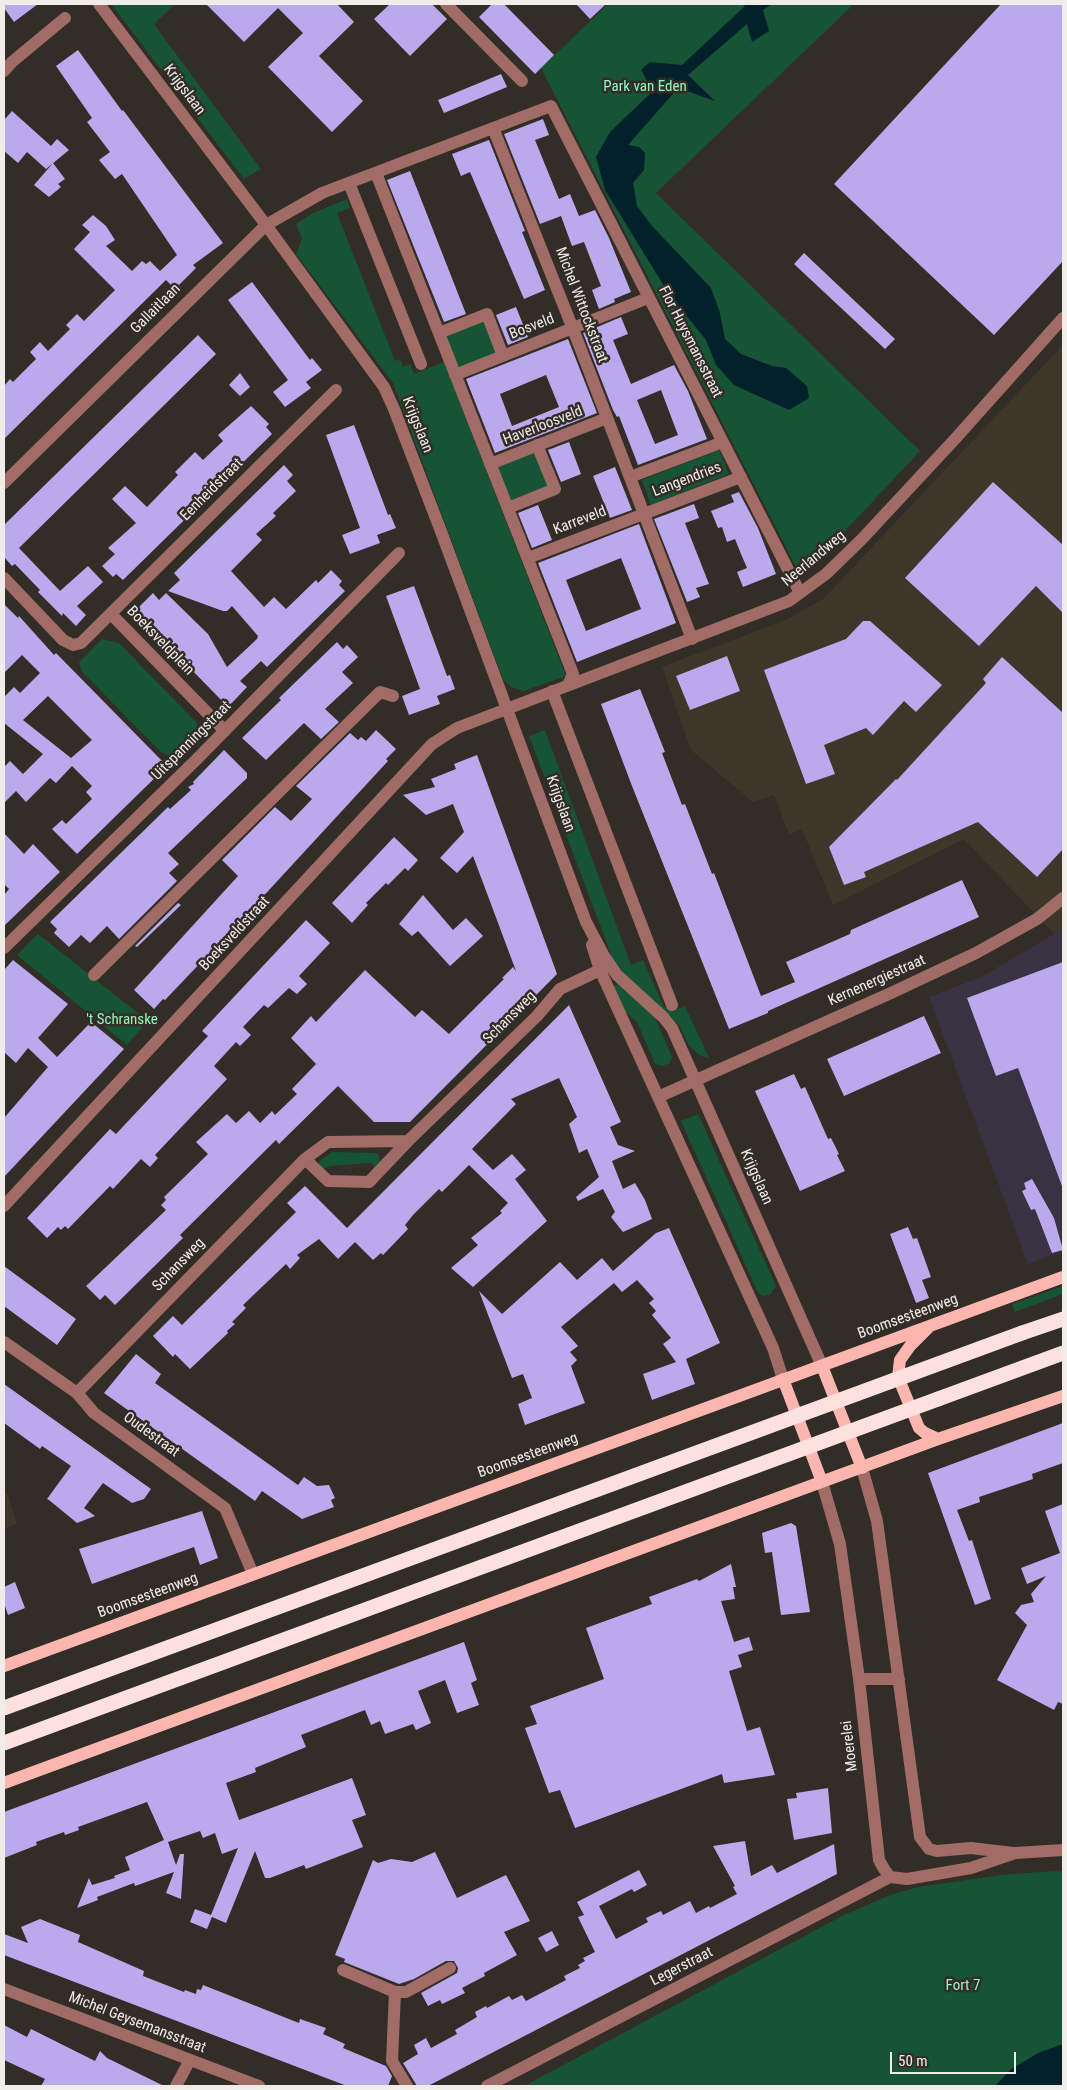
<!DOCTYPE html>
<style>
body{margin:0}
#map{position:relative;width:1067px;height:2090px;overflow:hidden;background:#322d26;font-family:"Roboto Condensed",sans-serif}
canvas{display:block}
.frame{position:absolute;inset:0;border:5px solid #f0ede8;pointer-events:none}
.scale{position:absolute;left:890px;top:2052px;width:126px;height:22px;box-sizing:border-box;border:2px solid #f0ede8;border-top:0;padding-left:6px;font-size:15px;line-height:18px;white-space:nowrap;color:#f0ede8;-webkit-text-stroke:4px #322d26;paint-order:stroke}
</style>
<div id="map">
<canvas width="1067" height="2090"></canvas>
<div class="frame"></div>
<div class="scale">50 m</div>
</div>
<script>
const ctx = document.querySelector('canvas').getContext('2d');
ctx.lineJoin = 'round';
function paint(path, color) {
  ctx.fillStyle = color;
  ctx.fill(path, 'evenodd');
}
function toPath(rows) {
  const path = new Path2D();
  for (const r of rows) {
    path.moveTo(r[0], r[1]);
    for (let i = 2; i < r.length; i += 2) path.lineTo(r[i], r[i + 1]);
  }
  return path;
}
function trace(path, color, width, dash) {
  ctx.strokeStyle = color;
  ctx.lineWidth = width;
  ctx.lineCap = dash ? 'butt' : 'round';
  ctx.setLineDash(dash || []);
  ctx.stroke(path);
}
function label(font, color, halo, rows, align = 'center') {
  ctx.font = font + ' "Roboto Condensed",sans-serif';
  ctx.lineWidth = 5;
  ctx.setLineDash([]);
  ctx.textBaseline = 'middle';
  ctx.strokeStyle = halo;
  ctx.fillStyle = color;
  for (const [text, x, y, turn = 0] of rows) {
    ctx.save();
    ctx.translate(x, y);
    ctx.rotate((+turn || 0) * Math.PI / 180);
    ctx.textAlign = isNaN(turn) ? turn : align;
    if (halo) ctx.strokeText(text, 0, 0);
    ctx.fillText(text, 0, 0);
    ctx.restore();
  }
}
paint(toPath([
 [1063,925,1063,1251,1028,1264,929,997,981,977,1054,934]
]), '#393242');
paint(toPath([
 [1063,345,1063,925,1054,934,964,839,833,905,802,829,789,834,774,795,753,802,691,750,662,667,788,619,823,599],
 [4,1492,8,1495,17,1524,4,1529]
]), '#3e3729');
paint(toPath([
 [111,4,175,4,154,24,261,169,244,179],
 [608,4,854,4,656,193,920,451,846,530,799,573,541,68],
 [347,199,350,208,337,213,395,361,400,359,403,367,410,364,414,374,444,362,566,676,524,691,511,687,503,679,393,383,296,254,302,239,296,224,313,213],
 [484,321,497,355,458,369,445,336],
 [719,450,729,474,651,505,642,480],
 [534,452,548,486,510,501,496,467],
 [102,639,119,643,197,723,195,739,175,759,160,751,82,672,79,662],
 [545,730,631,965,643,960,664,1007,672,1011,685,1006,709,1058,699,1055,688,1044,680,1026,630,981,612,957,529,736],
 [38,934,148,1021,127,1045,17,955],
 [618,984,654,1015,672,1057,670,1063,662,1066,655,1064,637,1022,619,1006,611,987],
 [698,1114,776,1286,770,1295,763,1296,758,1293,681,1121],
 [332,1152,373,1153,378,1154,381,1163,375,1169,372,1163,330,1166,321,1170,317,1166,320,1161],
 [1063,1286,1063,1294,1015,1312,1012,1304],
 [1054,1871,1063,1872,1063,2086,524,2086,842,1916,890,1895,918,1887,1001,1875]
]), '#165435');
paint(toPath([
 [743,4,772,4,763,10,769,31,752,42,747,24,688,75,715,101,678,88,628,145,639,147,645,153,644,170,633,183,637,206,652,226,711,288,720,313,725,339,741,354,772,366,786,368,807,386,809,398,789,410,734,385,716,365,706,340,669,294,605,190,596,157,610,132,653,91,641,70,650,62,682,65,745,6],
 [1063,2044,1063,2086,995,2086,1010,2070,1038,2053]
]), '#03212a');
paint(toPath([
 [4,4,38,4,14,22,4,8],
 [206,4,337,4,354,22,319,56,363,101,332,132,268,67,303,33,278,8,244,42],
 [390,4,432,4,447,19,410,56,374,19],
 [492,4,504,4,554,55,535,74,479,17],
 [576,4,606,4,590,19],
 [1001,4,1063,4,1063,261,994,335,834,184],
 [78,50,122,111,123,110,223,243,193,265,196,268,175,289,166,280,4,439,4,386,10,379,13,382,36,359,30,352,40,342,48,351,70,329,66,325,77,314,84,321,115,290,74,249,90,232,82,225,93,215,106,226,115,240,106,246,132,271,142,261,146,264,150,261,160,271,177,255,122,174,115,179,99,160,110,152,87,122,92,118,56,66],
 [501,74,507,87,444,113,438,100],
 [12,111,51,146,57,139,69,150,46,169,27,152,18,163,4,151,4,120],
 [543,119,549,135,535,140,559,199,570,194,579,216,595,210,609,238,631,292,614,299,615,302,599,309,592,290,601,286,584,242,572,246,561,216,540,224,504,134],
 [489,140,525,231,522,232,545,290,524,299,470,172,461,176,452,154],
 [53,163,65,179,58,184,61,187,49,197,34,185],
 [410,171,466,314,444,322,387,180],
 [804,253,895,339,885,349,794,264],
 [252,282,310,360,312,358,322,370,306,382,311,388,285,407,273,392,288,380,228,300],
 [516,307,528,337,508,345,496,315],
 [621,317,628,334,613,340,631,384,674,365,688,391,707,439,638,465,619,416,617,417,613,410,583,333],
 [661,390,678,435,655,444,637,400],
 [198,335,216,354,19,548,60,591,88,566,103,582,77,606,86,615,76,626,63,613,62,616,38,592,40,590,15,564,12,566,4,557,4,525],
 [568,339,597,413,495,453,466,379],
 [546,375,559,407,512,426,500,394],
 [240,373,250,387,240,396,229,385],
 [251,406,269,424,266,427,272,434,123,580,116,574,113,577,102,566,115,554,108,548,136,523,112,499,125,486,147,507,178,475,175,472,195,452,203,460,223,441,218,435],
 [354,425,388,515,390,514,396,528,377,535,380,543,350,554,342,535,360,528,326,435],
 [569,442,581,474,561,482,548,450],
 [284,465,293,475,287,481,296,491,273,513,276,516,256,534,262,540,231,571,264,607,274,597,286,609,316,580,318,583,331,570,342,581,339,585,345,591,267,667,261,661,240,681,247,687,228,707,186,664,178,662,177,656,160,638,158,641,132,614,153,593,159,600,166,593,208,634,227,667,257,639,258,636,232,606,227,611,223,611,168,591,180,580,174,573],
 [615,467,632,510,610,518,593,476],
 [993,482,1063,545,1063,613,1036,586,979,646,905,578],
 [739,492,758,528,776,574,743,587,737,572,747,568,741,554,735,539,727,542,722,527,718,528,711,511,734,502,731,495],
 [694,504,699,518,685,523,709,584,696,588,700,597,687,602,654,519],
 [538,505,552,540,532,548,518,513],
 [639,524,676,623,577,662,538,563],
 [621,558,641,609,586,631,566,580],
 [414,586,447,676,450,675,455,689,437,696,440,704,409,715,402,696,420,689,386,596],
 [4,604,18,618,19,616,54,655,56,653,167,766,77,854,52,829,62,820,66,824,92,799,86,792,92,786,72,766,56,783,50,778,26,802,16,791,4,803,4,767,10,761,23,774,43,754,4,723,4,697,14,687,20,693,40,673,22,655,4,673],
 [48,696,92,740,71,758,23,720],
 [863,621,870,621,942,685,916,712,904,701,873,735,866,728,824,745,835,774,806,784,764,670,846,639],
 [337,642,343,649,347,645,358,657,342,672,353,683,325,709,339,722,321,739,304,723,266,760,242,738,281,700,279,698],
 [727,656,740,691,690,710,676,676],
 [1002,657,1063,713,1063,849,1037,877,978,822,864,872,866,877,844,885,829,847,896,779,897,780,986,683,983,679],
 [640,689,665,752,662,753,682,805,685,804,712,874,714,873,761,996,795,982,786,962,850,934,851,930,962,880,979,917,768,1011,768,1013,729,1029,632,786,601,704],
 [376,730,396,749,386,759,388,761,246,915,165,1000,163,999,154,1009,134,990,238,876,222,860,275,807,291,821,312,799,296,786,350,733,358,740,361,737,366,741],
 [224,750,247,773,247,778,168,853,179,864,169,873,177,881,119,939,107,926,90,943,81,935,69,947,54,933,57,929,50,922,168,807,170,809,191,790,188,787,194,784,193,782],
 [477,755,557,974,410,1122,374,1122,338,1086,279,1144,276,1140,180,1235,183,1238,115,1305,105,1295,100,1300,86,1286,166,1210,161,1205,166,1200,164,1197,208,1154,196,1142,227,1114,236,1123,249,1111,260,1123,272,1111,275,1115,297,1094,292,1089,316,1064,291,1038,311,1016,316,1022,365,970,415,1017,422,1010,449,1034,504,979,502,978,513,967,516,971,473,856,457,873,440,858,464,832,453,804,426,815,403,795,435,787,431,779,456,769,454,764],
 [4,833,24,854,33,844,60,872,4,926,4,895,9,889,4,884],
 [394,837,418,860,408,871,405,868,388,885,386,883,366,903,368,905,352,923,332,903],
 [423,895,453,930,466,918,483,936,450,966,418,931,412,936,399,924],
 [178,903,181,905,137,947,135,946],
 [306,920,330,943,299,976,307,984,297,994,289,988,268,1008,264,1005,243,1027,251,1035,240,1046,236,1042,214,1066,227,1079,155,1155,158,1158,150,1167,141,1159,113,1189,110,1186,68,1229,65,1226,61,1230,58,1227,47,1238,27,1218,110,1129,116,1134,208,1036,202,1031],
 [13,960,68,1004,38,1038,57,1057,91,1022,124,1049,4,1177,4,1118,48,1067,28,1048,16,1063,4,1052,4,970],
 [1063,962,1063,1185,1062,1186,1018,1068,996,1076,967,998],
 [569,1005,621,1122,610,1127,618,1145,635,1151,612,1161,623,1189,635,1183,645,1200,652,1219,623,1232,611,1217,615,1212,603,1189,578,1201,576,1197,599,1177,587,1149,579,1153,569,1124,577,1117,559,1078,511,1099,516,1104,472,1149,493,1170,512,1154,526,1170,515,1179,547,1221,473,1287,451,1268,478,1245,471,1238,502,1213,500,1211,508,1203,469,1165,442,1192,439,1189,413,1215,405,1225,408,1229,383,1255,381,1253,373,1260,355,1242,338,1259,319,1239,297,1255,300,1258,290,1269,286,1264,243,1305,246,1308,232,1322,235,1324,227,1331,228,1333,190,1369,175,1354,173,1357,153,1336,173,1316,182,1325,198,1309,296,1212,287,1203,305,1186,347,1228],
 [924,1016,941,1053,844,1096,827,1059],
 [794,1074,801,1089,805,1087,828,1139,831,1138,839,1154,837,1155,845,1171,800,1191,755,1091],
 [1032,1179,1054,1218,1063,1250,1052,1253,1035,1209,1031,1210,1022,1191,1026,1189,1024,1183],
 [908,1227,913,1239,917,1238,931,1277,922,1280,929,1298,916,1303,890,1234],
 [669,1228,720,1343,686,1359,695,1384,652,1400,643,1374,676,1362,663,1344,671,1338,652,1315,656,1311,649,1303,654,1299,637,1280,622,1292,614,1283,561,1327,578,1346,570,1352,577,1360,571,1366,585,1403,525,1425,518,1404,532,1398,523,1374,512,1378,479,1291,502,1314,560,1262,577,1280,602,1258,613,1271,656,1233],
 [4,1266,76,1319,57,1345,4,1306],
 [136,1354,161,1374,155,1383,277,1470,298,1485,304,1477,317,1486,329,1485,335,1498,331,1500,334,1507,302,1519,262,1491,255,1501,104,1393],
 [4,1384,151,1489,144,1499,132,1503,103,1483,84,1508,95,1516,77,1523,49,1500,47,1499,71,1466,42,1446,40,1449,4,1423],
 [1063,1423,1063,1463,1032,1474,1033,1479,979,1497,980,1502,957,1510,969,1541,972,1540,991,1599,975,1605,928,1473],
 [1063,1504,1063,1704,1058,1702,1054,1710,997,1680,1027,1625,1015,1613,1021,1605,1034,1602,1031,1594,1046,1576,1027,1584,1021,1568,1060,1553,1045,1511],
 [202,1511,218,1558,200,1565,194,1547,92,1584,79,1549],
 [791,1523,796,1526,810,1612,781,1615,772,1552,765,1553,762,1533],
 [731,1564,736,1587,733,1587,735,1599,721,1601,734,1642,749,1637,753,1650,738,1655,742,1667,729,1671,747,1731,760,1727,775,1775,724,1783,722,1774,575,1828,560,1790,549,1793,525,1728,537,1724,530,1706,604,1679,586,1628,652,1604,649,1597,697,1579,699,1581],
 [15,1582,25,1608,8,1615,4,1603,4,1587],
 [464,1642,477,1680,471,1683,479,1705,457,1713,445,1680,418,1691,431,1723,416,1730,413,1724,385,1734,380,1721,371,1725,365,1710,301,1735,306,1747,255,1768,256,1772,226,1783,239,1820,352,1778,366,1815,352,1820,363,1847,306,1869,304,1865,270,1878,265,1878,255,1851,226,1923,212,1917,207,1929,190,1922,195,1909,211,1915,238,1848,222,1854,215,1833,203,1838,200,1831,168,1842,176,1865,180,1854,184,1854,181,1899,166,1893,174,1872,135,1886,134,1883,97,1897,98,1900,77,1908,89,1878,92,1885,115,1878,114,1876,130,1870,125,1857,164,1840,147,1802,78,1827,79,1830,65,1835,64,1832,36,1842,37,1845,4,1858,4,1812],
 [828,1788,832,1833,794,1840,787,1799,797,1798,796,1793],
 [745,1841,751,1876,772,1865,777,1873,834,1844,837,1874,428,2086,417,2086,403,2063,418,2054,414,2045,426,2038,431,2048,457,2034,455,2030,477,2017,475,2012,486,2006,487,2008,509,1996,512,2000,522,1995,526,2001,566,1980,564,1976,580,1968,578,1965,585,1961,583,1958,595,1952,578,1917,584,1915,577,1902,639,1870,647,1885,634,1892,632,1889,599,1906,616,1939,648,1922,646,1918,661,1911,663,1915,690,1901,696,1913,709,1906,710,1908,737,1894,733,1887,735,1886,713,1846],
 [435,1852,457,1898,506,1875,530,1921,504,1932,517,1955,484,1973,485,1976,462,1988,465,1993,442,2004,440,2000,428,2006,421,1993,457,1973,458,1968,454,1961,446,1961,414,1979,399,1984,344,1962,345,1959,335,1955,373,1860,378,1863,391,1859,412,1862],
 [40,1919,80,1935,78,1942,144,1971,143,1976,184,1992,185,1990,196,1994,197,1989,201,1990,203,1985,299,2023,300,2019,326,2028,323,2034,345,2044,343,2048,386,2066,392,2076,388,2086,347,2086,4,1955,4,1934,28,1943,21,1927],
 [552,1931,559,1945,546,1952,538,1938],
 [4,2025,27,2037,31,2029,95,2061,100,2051,107,2058,164,2086,41,2086,45,2079,4,2060]
]), '#baaaed');
trace(toPath([
 [99,4,266,225,384,387,394,409,442,534,586,922,604,956,617,975,663,1017,672,1028,822,1366],
 [446,4,522,81],
 [4,71,12,62,65,18],
 [493,128,573,329,692,639],
 [376,173,573,674,568,685],
 [349,183,421,364],
 [439,333,487,314,503,356],
 [455,375,648,298],
 [490,464,607,418],
 [630,477,723,442],
 [4,483,266,225,322,193,551,106,800,593],
 [508,508,555,489,537,445],
 [528,558,741,477],
 [4,578,63,640,73,645,81,643,336,390],
 [111,614,225,731],
 [552,691,672,1005],
 [592,945,600,970,773,1348,783,1379],
 [4,948,197,759,399,553],
 [94,975,380,692,393,696],
 [658,1097,891,993,976,953,1037,919,1063,898],
 [305,1159,328,1181,369,1182,408,1141],
 [4,1206,432,744,457,728,789,601,826,574,862,539,955,439,1063,318],
 [4,1342,77,1393,94,1413,225,1508,253,1574],
 [77,1393,305,1159,328,1142,408,1141,537,1016,560,989,600,970],
 [862,1468,877,1521,920,1837,929,1849,937,1851,971,1848,1013,1853],
 [822,1482,840,1544,859,1679,879,1860,884,1869,890,1877,907,1879,971,1868,1015,1853,1063,1850],
 [859,1679,899,1679],
 [343,1970,395,1992,392,2061,407,2086],
 [4,1989,259,2086],
 [395,1992,406,1992,450,1968],
 [176,2086,190,2060],
 [487,2086,890,1877]
]), '#a26c66', 12);
trace(toPath([
 [928,1328,910,1346,900,1360,898,1377,919,1428,925,1433,938,1439],
 [822,1366,862,1468],
 [783,1379,822,1482],
 [4,1666,1063,1277],
 [4,1783,938,1439,1063,1396]
]), '#fab6af', 12);
trace(toPath([
 [1022,1333,1063,1319],
 [938,1399,1063,1353],
 [4,1743,552,1541]
]), '#fde1de', 15);
trace(toPath([
 [552,1541,938,1399],
 [4,1708,1022,1333]
]), '#fde1de', 15);
label('15px', '#92f7bc', '#322d26', [
 ["Park van Eden",645,87],
 ["'t Schranske",122,1020],
 ["Fort 7",963,1986]
]);
label('15px', '#f0ede8', '#322d26', [
 ["Krijgslaan",184,90,53],
 ["Michel Wittockstraat",581,305,69],
 ["Gallaitlaan",156,309,-45],
 ["Bosveld",532,327,-21],
 ["Flor Huysmansstraat",690,342,63],
 ["Krijgslaan",417,425,68],
 ["Haverloosveld",543,426,-21],
 ["Langendries",687,480,-21],
 ["Eenheidstraat",212,490,-45],
 ["Karreveld",580,521,-21],
 ["Neerlandweg",814,559,-40],
 ["Boeksveldplein",160,641,46],
 ["Uitspanningstraat",192,741,-45],
 ["Krijgslaan",560,804,70],
 ["Boeksveldstraat",235,934,-47],
 ["Kernenergiestraat",877,981,-24],
 ["Schansweg",510,1018,-45],
 ["Krijgslaan",756,1177,66],
 ["Schansweg",179,1265,-46],
 ["Boomsesteenweg",908,1317,-20],
 ["Oudestraat",151,1435,36],
 ["Boomsesteenweg",528,1456,-20],
 ["Boomsesteenweg",148,1596,-20],
 ["Moerelei",850,1746,-97],
 ["Legerstraat",682,1967,-27],
 ["Michel Geysemansstraat",137,2023,21]
]);
</script>
